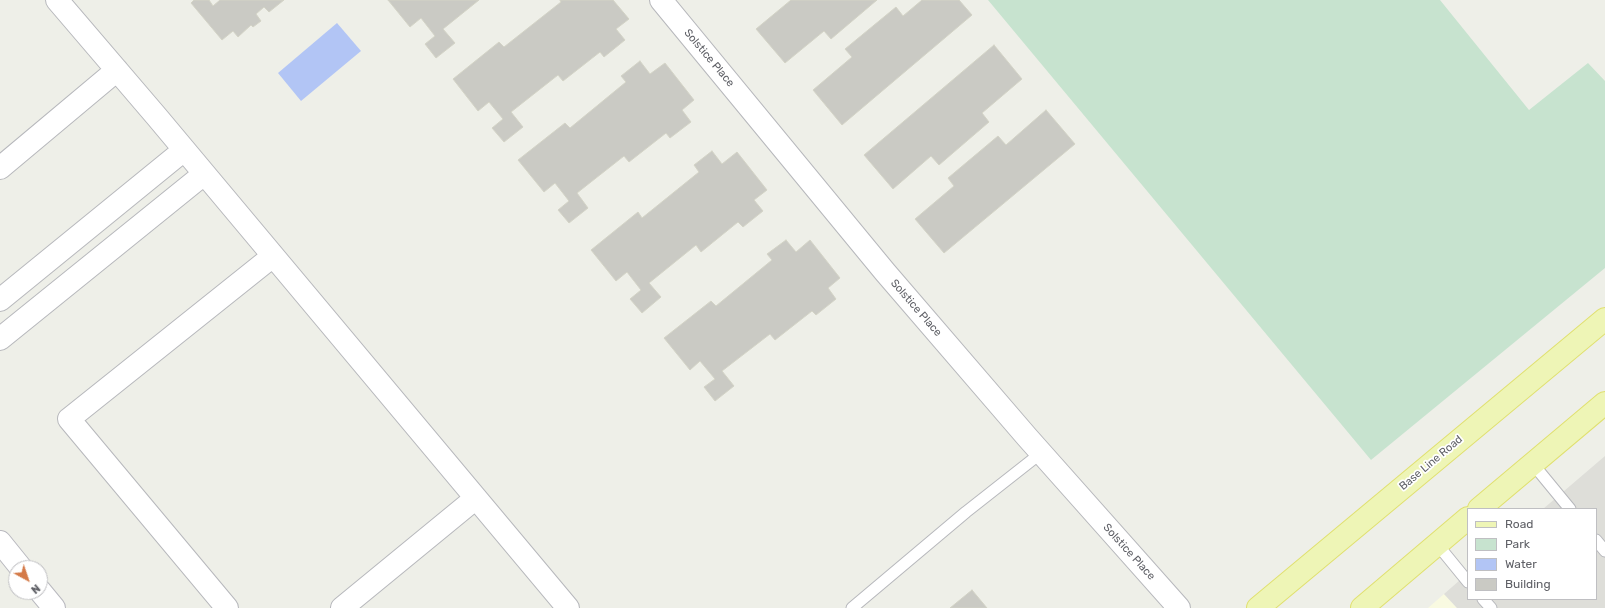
<!DOCTYPE html>
<style>
body{margin:0}
#map{position:relative;width:1605px;height:608px;overflow:hidden;background:#eeefe8;font-family:Rubik,sans-serif}
canvas{display:block}
.legend{position:absolute;left:1467px;top:508px;width:130px;height:92px;box-sizing:border-box;background:#fff;border:1px solid #bfbfc2;margin:0;padding:5px 7px;list-style:none;font-size:12px;color:#5f6066}
.legend li{display:flex;align-items:center;gap:8px;height:20px}
.legend b{width:20px;border:1px solid #bfbfc2}
.north{position:absolute;left:8px;top:560px;width:40px;height:40px;box-sizing:border-box;background:#fff;border:1px solid #bfbfc2;border-radius:50%;rotate:140deg;font-size:11px;font-weight:700;line-height:16px;text-align:center;color:#5f6066}
.north::after{content:'';display:block;margin:auto;width:14px;height:18px;background:#d47a48;clip-path:polygon(50% 0,100% 100%,50% 72%,0 100%)}
</style>
<div id="map">
<canvas width="1605" height="608"></canvas>
<ul class="legend">
<li><b style="height:5px;background:#eef5b6"></b>Road</li>
<li><b style="height:11px;background:#c7e3cf"></b>Park</li>
<li><b style="height:11px;background:#b2c5f5"></b>Water</li>
<li><b style="height:11px;background:#cacac4"></b>Building</li>
</ul>
<div class="north">N</div>
</div>
<script>
const ctx = document.querySelector('canvas').getContext('2d');
ctx.lineJoin = 'round';
function paint(path, color) {
  ctx.fillStyle = color;
  ctx.fill(path, 'evenodd');
}
function toPath(rows) {
  const path = new Path2D();
  for (const r of rows) {
    path.moveTo(r[0], r[1]);
    for (let i = 2; i < r.length; i += 2) path.lineTo(r[i], r[i + 1]);
  }
  return path;
}
function trace(path, color, width, dash) {
  ctx.strokeStyle = color;
  ctx.lineWidth = width;
  ctx.lineCap = dash ? 'butt' : 'round';
  ctx.setLineDash(dash || []);
  ctx.stroke(path);
}
function label(font, color, halo, rows, align = 'center') {
  ctx.font = font + ' Rubik,sans-serif';
  ctx.lineWidth = 3.5;
  ctx.setLineDash([]);
  ctx.textBaseline = 'middle';
  ctx.strokeStyle = halo;
  ctx.fillStyle = color;
  for (const [text, x, y, turn = 0] of rows) {
    ctx.save();
    ctx.translate(x, y);
    ctx.rotate((+turn || 0) * Math.PI / 180);
    ctx.textAlign = isNaN(turn) ? turn : align;
    if (halo) ctx.strokeText(text, 0, 0);
    ctx.fillText(text, 0, 0);
    ctx.restore();
  }
}
paint(toPath([
 [1444,594,1457,608,1428,608]
]), '#f9fae1');
paint(toPath([
 [1605,456,1605,608,1457,608,1444,594,1468,573,1468,599,1596,599,1596,509,1543,509]
]), '#deded9');
paint(toPath([
 [988,0,1440,0,1529,110,1588,63,1605,81,1605,268,1371,460]
]), '#c7e3cf');
paint(toPath([
 [337,23,361,51,301,101,278,73]
]), '#b2c5f5');
const building = toPath([
 [194,0,209,0,213,6,220,0,284,0,269,12,264,7,256,14,261,21,253,27,251,25,238,37,233,31,222,40,191,3,194,0],
 [388,0,479,0,443,29,455,43,436,58,425,44,435,36,421,18,410,27,388,0],
 [560,0,613,0,629,19,616,29,625,40,604,57,600,52,563,81,558,75,511,112,523,127,504,142,492,128,503,119,489,102,478,111,453,79,499,42,504,47,561,2,560,0],
 [791,0,877,0,831,39,824,31,785,63,756,29,791,0],
 [922,0,959,0,972,15,842,125,813,90,852,57,845,49,896,7,903,16,922,0],
 [994,45,1022,79,982,113,989,122,939,165,931,156,893,189,864,155,994,45],
 [640,61,650,74,665,63,694,100,682,110,691,122,670,138,666,133,629,162,624,156,577,193,588,208,569,223,558,210,569,201,555,183,544,192,518,160,565,123,570,128,626,82,621,76,640,61],
 [1046,110,1075,144,944,253,915,219,954,186,948,178,998,136,1006,145,1046,110],
 [712,151,722,164,737,152,767,190,754,200,763,211,743,227,738,222,701,252,696,245,649,283,661,297,642,313,630,299,641,290,627,272,616,281,591,250,638,212,642,218,699,172,694,165,712,151],
 [786,240,796,252,810,240,840,278,828,288,836,299,816,315,812,311,775,340,770,334,722,371,734,386,715,401,704,387,715,379,700,361,690,370,664,338,711,301,716,306,772,260,767,254,786,240],
 [972,590,987,608,950,608,972,590]
]);
paint(building, '#cacac4');
trace(building, '#d3d3c6', 1);
const lane = toPath([
 [1533,464,1570,509],
 [1596,540,1605,551],
 [1437,544,1468,582],
 [1483,599,1491,608],
 [852,608,966,512,1041,453]
]);
const street = toPath([
 [57,0,157,117,568,608],
 [661,0,885,272,1027,437,1179,608],
 [0,168,117,70],
 [0,300,184,150],
 [0,339,204,174],
 [227,608,69,419,273,256],
 [342,608,476,498]
]);
const secondary = toPath([
 [0,542,21,568],
 [40,591,54,608]
]);
const primary = toPath([
 [1479,509,1605,403],
 [1258,608,1605,319],
 [1362,608,1468,518]
]);
trace(lane, '#b7b8bc', 13);
trace(street, '#b7b8bc', 24);
trace(secondary, '#b9b9bf', 24);
trace(primary, '#e0e06f', 24);
trace(lane, '#fff', 11);
trace(street, '#fff', 22);
trace(secondary, '#fff', 22);
trace(primary, '#eef5b6', 22);
label('11px', '#5f6066', '#fff', [
 ["Solstice Place",709,58,50],
 ["Solstice Place",916,308,49],
 ["Base Line Road",1431,463,-40],
 ["Solstice Place",1129,552,48]
]);
</script>
